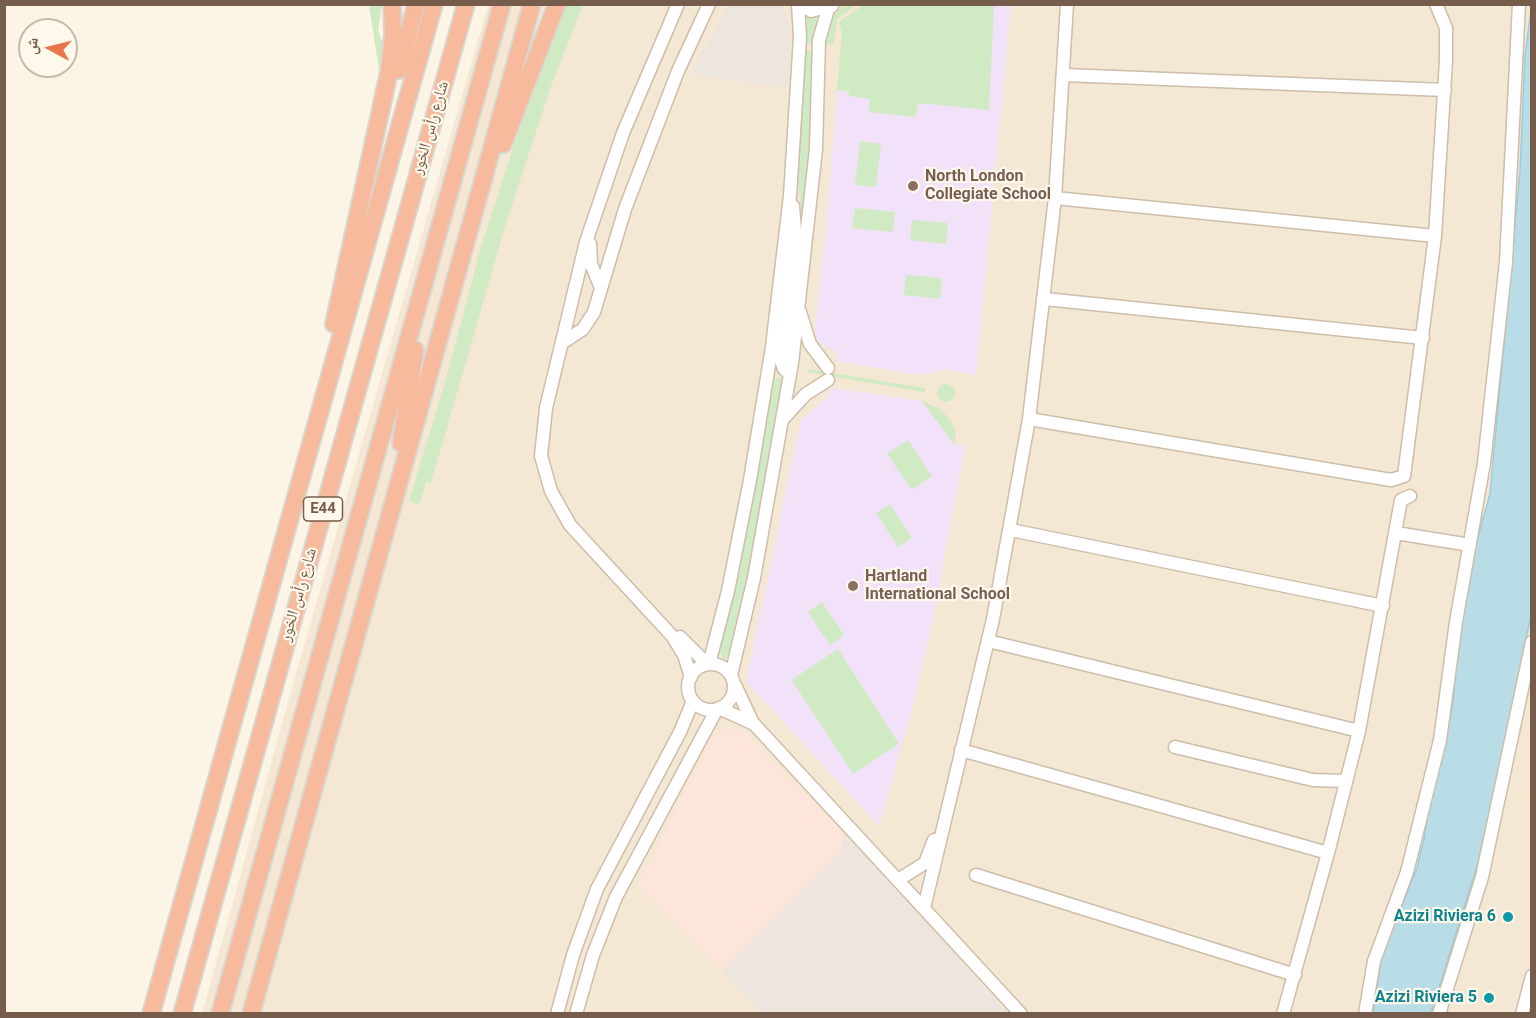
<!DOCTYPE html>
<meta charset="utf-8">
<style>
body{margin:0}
#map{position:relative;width:1536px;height:1018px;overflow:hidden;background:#fcf5e5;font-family:Roboto,"Noto Naskh Arabic",sans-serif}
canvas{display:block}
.frame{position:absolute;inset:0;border:6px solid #765c4a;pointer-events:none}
.north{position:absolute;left:18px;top:18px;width:60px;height:60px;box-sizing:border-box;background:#fff9eb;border:2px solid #c8baab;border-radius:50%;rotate:277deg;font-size:16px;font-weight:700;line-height:24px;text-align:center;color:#765c4a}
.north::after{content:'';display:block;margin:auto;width:21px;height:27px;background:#e77749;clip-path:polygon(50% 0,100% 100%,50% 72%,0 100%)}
</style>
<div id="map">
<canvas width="1536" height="1018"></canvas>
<div class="frame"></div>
<div class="north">ش</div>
</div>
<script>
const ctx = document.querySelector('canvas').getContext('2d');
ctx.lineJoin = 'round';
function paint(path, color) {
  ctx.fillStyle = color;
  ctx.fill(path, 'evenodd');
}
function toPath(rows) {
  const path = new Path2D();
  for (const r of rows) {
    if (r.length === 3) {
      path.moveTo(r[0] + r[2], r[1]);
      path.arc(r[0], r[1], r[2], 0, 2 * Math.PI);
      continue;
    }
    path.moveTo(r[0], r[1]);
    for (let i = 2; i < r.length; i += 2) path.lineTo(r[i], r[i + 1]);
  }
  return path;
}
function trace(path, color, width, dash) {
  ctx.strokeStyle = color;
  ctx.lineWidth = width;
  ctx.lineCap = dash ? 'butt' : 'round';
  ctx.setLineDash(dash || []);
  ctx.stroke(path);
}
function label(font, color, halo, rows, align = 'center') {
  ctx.font = font + ' Roboto,"Noto Naskh Arabic",sans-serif';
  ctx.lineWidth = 4.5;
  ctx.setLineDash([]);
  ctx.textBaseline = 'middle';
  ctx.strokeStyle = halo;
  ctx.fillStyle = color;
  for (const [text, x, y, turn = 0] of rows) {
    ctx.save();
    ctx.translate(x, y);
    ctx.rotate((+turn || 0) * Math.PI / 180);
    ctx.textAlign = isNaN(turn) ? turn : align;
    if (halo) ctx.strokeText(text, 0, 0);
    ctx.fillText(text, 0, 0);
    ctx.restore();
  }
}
paint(toPath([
 [488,5,1531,5,1531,1013,202,1014,293,684]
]), '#f4e7d3');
paint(toPath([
 [734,729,746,733,844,833,841,851,722,971,638,885,712,738,722,730]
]), '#fde6d9');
paint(toPath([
 [729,5,783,5,791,38,787,88,691,74],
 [844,833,1007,1013,763,1013,722,971,841,851]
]), '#ece6df');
paint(toPath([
 [885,5,1011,5,976,375,946,369,929,374,911,374,836,361,837,352,822,345,816,337,815,329,827,221,842,31],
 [830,388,922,401,954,444,965,447,932,624,912,710,879,826,746,681,801,420,829,396]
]), '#f2e2f9');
paint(toPath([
 [369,5,382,5,378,31,383,43,379,70],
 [567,5,583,5,551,86,505,226,431,483,426,482,419,505,409,501,447,376,481,247,515,142],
 [844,5,856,5,837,19,833,45,824,44,832,16],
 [864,5,994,5,989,110,918,103,916,117,869,112,870,99,849,96,849,92,837,90,842,32,839,22],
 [806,17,817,18,813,45,804,44],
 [804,50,814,51,807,200,785,345,801,208,797,175],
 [860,141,881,144,876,187,855,185],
 [855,208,895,212,893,232,852,228],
 [912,220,948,223,946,244,910,240],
 [906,275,942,278,940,299,904,295],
 [808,369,925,388,925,392,807,372],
 [779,377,783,382,749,574,730,655,724,659,719,652,756,482,772,382],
 [946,393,9],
 [922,401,940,409,952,422,956,433,954,444],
 [908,440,932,476,912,490,887,454],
 [890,504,912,538,898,547,876,513],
 [822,602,844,635,830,645,808,612],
 [838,649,899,744,853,774,792,680]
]), '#d0eac3');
const water = toPath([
 [1531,10,1531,616,1479,860,1431,1013,1373,1014,1382,954,1417,868,1424,839,1429,802,1453,704,1457,647,1471,562,1490,494,1520,171,1525,55,1531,10]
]);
paint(water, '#b9dde6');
trace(water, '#9fcbd8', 1.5);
const minor = toPath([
 [678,4,623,133,586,242,546,408,541,456,551,491,570,525,673,637,684,655,691,677],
 [800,4,811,11,832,6],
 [1064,75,1445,90],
 [1055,198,1435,236],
 [590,244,591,264,601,288],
 [1045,299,1423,338],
 [800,312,810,344,828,368],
 [562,343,583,329,594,312,625,209,678,71,709,4],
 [790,374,784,369,781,361,795,230,793,206],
 [783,419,806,394,828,380],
 [1029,419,1391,480,1404,476,1435,236,1446,60,1446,28,1436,4],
 [1011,530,1383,606],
 [1396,533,1470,545],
 [680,637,707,664],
 [988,641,1359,731],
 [709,664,728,591,750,480,772,347,790,196,800,37,798,4],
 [711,687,23],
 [731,675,754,578,792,363,816,149,819,40,828,9],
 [735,685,752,721],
 [719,708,754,724,1021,1014],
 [1175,747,1313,780,1346,781],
 [961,750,1328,853],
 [976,875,1295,975],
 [898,880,925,863,934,840],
 [924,908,993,619,1029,419,1055,198,1067,4],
 [557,1014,573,955,597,889,680,732,693,701],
 [576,1014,593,955,616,897,717,709],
 [1283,1014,1328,853,1359,731,1401,500,1410,496],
 [1365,1014,1374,961,1407,872,1440,740,1456,622,1484,463,1506,262,1519,4],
 [1439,1014,1482,877,1532,642],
 [1522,1014,1532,976]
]);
const highway = toPath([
 [399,70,416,4],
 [503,144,557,4],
 [334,324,389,72,393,34,392,4],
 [401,443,415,350],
 [151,1014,434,4],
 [182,1014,466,4],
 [220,1014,502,4],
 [251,1014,532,4]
]);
trace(minor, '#cebdab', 15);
trace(highway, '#dbd5d0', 20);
trace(minor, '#fff', 12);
trace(highway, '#f7ba9c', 16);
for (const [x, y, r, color] of [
 [913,186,6,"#8d6e63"],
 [853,586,6,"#8d6e63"],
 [1508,917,6,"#0f9aa8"],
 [1489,998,6,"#0f9aa8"]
]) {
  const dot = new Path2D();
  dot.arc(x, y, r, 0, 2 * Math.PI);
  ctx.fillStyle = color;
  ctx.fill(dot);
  trace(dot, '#fff9eb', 2);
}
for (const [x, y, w] of [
 [323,509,39]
]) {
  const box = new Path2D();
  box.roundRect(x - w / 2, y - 12, w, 24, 4.5);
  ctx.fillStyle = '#fff9eb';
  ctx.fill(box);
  trace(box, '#765c4a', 1.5);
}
label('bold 15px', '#765c4a', null, [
 ["E44",323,509]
]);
label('16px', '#765c4a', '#fff9eb', [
 ["شارع رأس الخور",431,128,-74],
 ["شارع رأس الخور",299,595,-74]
]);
label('bold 16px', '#785e54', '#fff9eb', [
 ["North London",925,177],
 ["Collegiate School",925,195],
 ["Hartland",865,577],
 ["International School",865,595]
], 'left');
label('bold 16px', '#0d838f', '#fff9eb', [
 ["Azizi Riviera 6",1496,917],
 ["Azizi Riviera 5",1477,998]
], 'right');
</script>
